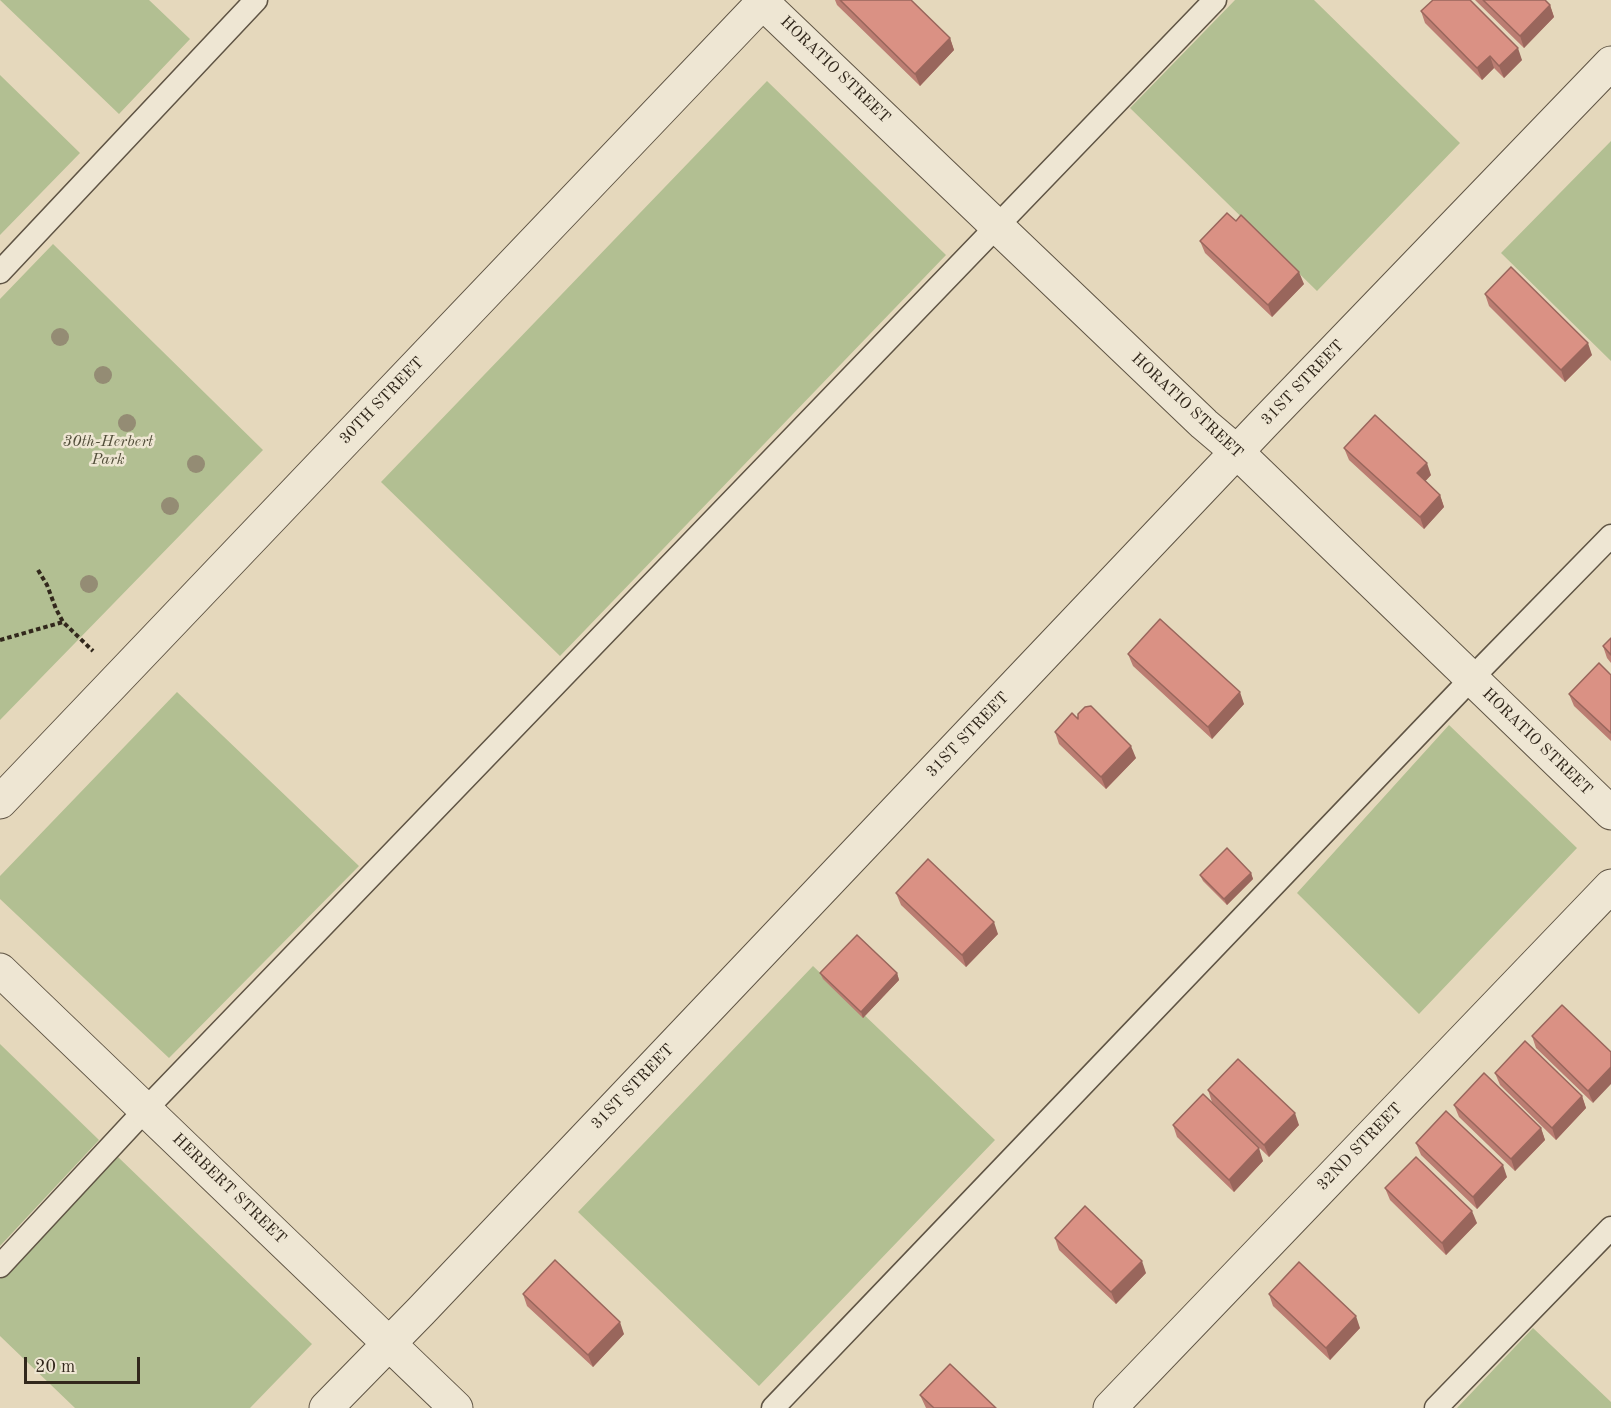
<!DOCTYPE html>
<style>
body{margin:0}
#map{position:relative;width:1611px;height:1408px;overflow:hidden;background:#e5d8bc;font-family:"Old Standard TT",serif}
canvas{display:block}
.scale{position:absolute;left:24px;top:1357px;width:116px;height:27px;box-sizing:border-box;border:3px solid #32281c;border-top:0;padding-left:8px;font-size:18px;line-height:21px;white-space:nowrap;color:#32281c;-webkit-text-stroke:4px #eee6d3;paint-order:stroke}
</style>
<div id="map">
<canvas width="1611" height="1408"></canvas>
<div class="scale">20 m</div>
</div>
<script>
const ctx = document.querySelector('canvas').getContext('2d');
ctx.lineJoin = 'round';
function paint(path, color) {
  ctx.fillStyle = color;
  ctx.fill(path, 'evenodd');
}
function toPath(rows) {
  const path = new Path2D();
  for (const r of rows) {
    path.moveTo(r[0], r[1]);
    for (let i = 2; i < r.length; i += 2) path.lineTo(r[i], r[i + 1]);
  }
  return path;
}
function trace(path, color, width, dash) {
  ctx.strokeStyle = color;
  ctx.lineWidth = width;
  ctx.lineCap = dash ? 'butt' : 'round';
  ctx.setLineDash(dash || []);
  ctx.stroke(path);
}
function label(font, color, halo, rows, align = 'center') {
  ctx.font = font + ' "Old Standard TT",serif';
  ctx.lineWidth = 5;
  ctx.setLineDash([]);
  ctx.textBaseline = 'middle';
  ctx.strokeStyle = halo;
  ctx.fillStyle = color;
  for (const [text, x, y, turn = 0] of rows) {
    ctx.save();
    ctx.translate(x, y);
    ctx.rotate((+turn || 0) * Math.PI / 180);
    ctx.textAlign = isNaN(turn) ? turn : align;
    if (halo) ctx.strokeText(text, 0, 0);
    ctx.fillText(text, 0, 0);
    ctx.restore();
  }
}
paint(toPath([
 [0,0,149,0,190,39,119,114],
 [1235,0,1314,0,1460,143,1317,291,1130,108],
 [0,75,80,153,0,235],
 [767,81,946,255,560,656,381,482],
 [1611,141,1611,361,1501,253],
 [53,244,263,450,0,720,0,299],
 [177,692,359,866,169,1058,0,899,0,876],
 [1449,725,1577,848,1419,1014,1297,893],
 [813,966,995,1140,759,1386,578,1212],
 [0,1044,99,1140,0,1246],
 [118,1157,312,1344,250,1408,75,1408,0,1336,0,1279],
 [1533,1328,1611,1402,1611,1408,1457,1408]
]), '#b2bf92');
const lane = toPath([
 [0,272,256,0],
 [0,1266,146,1109,1215,0],
 [773,1408,1471,679,1611,536],
 [1436,1408,1611,1228]
]);
const street = toPath([
 [760,0,1204,424,1237,452,1611,813],
 [0,802,765,0],
 [0,970,456,1408],
 [326,1408,421,1311,1264,423,1611,63],
 [1110,1408,1611,886]
]);
trace(lane, '#5f5444', 25);
trace(street, '#5f5444', 35);
trace(toPath([
 [38,570,47,585,56,609,63,622,93,651],
 [0,640,63,622]
]), '#32281c', 4, [4.5, 3]);
trace(lane, '#eee6d3', 22);
trace(street, '#eee6d3', 33);
ctx.fillStyle = '#948c74';
for (const [x, y] of [
 [60,337],
 [103,375],
 [127,423],
 [196,464],
 [170,506],
 [89,584]
]) {
  ctx.beginPath();
  ctx.arc(x, y, 9, 0, 2 * Math.PI);
  ctx.fill();
}
paint(toPath([
 [835,0,911,0,950,38,954,50,920,86,837,5],
 [1475,0,1545,0,1550,5,1554,17,1524,48],
 [1421,11,1522,60,1504,78,1494,68,1482,80,1425,23],
 [1200,241,1304,284,1272,317,1205,253],
 [1485,294,1592,355,1565,382,1489,306],
 [1344,448,1431,475,1425,481,1440,495,1444,507,1424,529,1349,460],
 [1611,638,1611,663,1607,658,1603,646],
 [1128,654,1244,704,1212,739,1133,666],
 [1611,675,1611,741,1574,706,1569,694],
 [1078,719,1136,758,1106,789,1059,744,1055,732],
 [1251,873,1253,879,1227,905,1203,881,1200,875],
 [896,893,998,934,966,967,901,905],
 [820,973,897,973,899,980,863,1018,823,979],
 [1562,1005,1593,1103,1536,1048,1532,1036],
 [1495,1073,1582,1096,1586,1108,1556,1140,1500,1085],
 [1208,1090,1299,1125,1269,1157,1212,1102],
 [1454,1105,1541,1128,1545,1140,1515,1171,1459,1117],
 [1173,1125,1263,1161,1234,1192,1177,1137],
 [1416,1143,1507,1177,1477,1209,1421,1155],
 [1385,1188,1477,1223,1446,1255,1390,1200],
 [1055,1238,1146,1273,1116,1304,1059,1250],
 [523,1294,624,1334,593,1367,527,1306],
 [1269,1294,1360,1328,1330,1360,1273,1306],
 [920,1395,996,1408,926,1408]
]), '#bb7d72');
paint(toPath([
 [1550,5,1554,17,1524,48,1520,36],
 [950,38,954,50,920,86,915,74],
 [1518,48,1522,60,1504,78,1499,66],
 [1490,56,1494,68,1482,80,1477,68],
 [1299,272,1304,284,1272,317,1268,305],
 [1588,343,1592,355,1565,382,1561,370],
 [1427,463,1431,475,1421,486,1417,473],
 [1440,495,1444,507,1424,529,1420,517],
 [1240,692,1244,704,1212,739,1208,727],
 [1131,746,1136,758,1106,789,1101,777],
 [1251,873,1253,879,1227,905,1224,899],
 [994,922,998,934,966,967,962,955],
 [897,973,899,980,863,1018,861,1012],
 [1611,1067,1611,1084,1593,1103,1588,1091],
 [1582,1096,1586,1108,1556,1140,1552,1128],
 [1295,1113,1299,1125,1269,1157,1264,1145],
 [1541,1128,1545,1140,1515,1171,1511,1159],
 [1259,1148,1263,1161,1234,1192,1229,1180],
 [1503,1165,1507,1177,1477,1209,1473,1197],
 [1472,1211,1477,1223,1446,1255,1442,1243],
 [1142,1261,1146,1273,1116,1304,1111,1292],
 [1356,1316,1360,1328,1330,1360,1326,1348],
 [620,1322,624,1334,593,1367,588,1355]
]), '#99665c');
const building = toPath([
 [840,0,911,0,950,38,915,74,840,0],
 [1433,0,1470,0,1518,48,1499,66,1490,56,1477,68,1421,11,1433,0],
 [1483,0,1545,0,1550,5,1520,36,1483,0],
 [1227,213,1236,221,1241,215,1299,272,1268,305,1200,241,1227,213],
 [1511,267,1588,343,1561,370,1485,294,1511,267],
 [1375,415,1427,463,1417,473,1440,495,1420,517,1344,448,1375,415],
 [1160,619,1240,692,1208,727,1128,654,1160,619],
 [1611,638,1611,655,1603,646,1611,638],
 [1599,663,1611,675,1611,733,1569,694,1599,663],
 [1091,706,1131,746,1101,777,1055,732,1072,713,1078,719,1078,714,1085,707,1091,706],
 [1227,848,1251,873,1224,899,1200,875,1227,848],
 [928,859,994,922,962,955,896,893,928,859],
 [857,935,897,973,861,1012,820,973,857,935],
 [1562,1005,1611,1052,1611,1067,1588,1091,1532,1036,1562,1005],
 [1525,1041,1582,1096,1552,1128,1495,1073,1525,1041],
 [1238,1059,1295,1113,1264,1145,1208,1090,1238,1059],
 [1484,1073,1541,1128,1511,1159,1454,1105,1484,1073],
 [1203,1094,1259,1148,1229,1180,1173,1125,1203,1094],
 [1446,1111,1503,1165,1473,1197,1416,1143,1446,1111],
 [1416,1157,1472,1211,1442,1243,1385,1188,1416,1157],
 [1085,1206,1142,1261,1111,1292,1055,1238,1085,1206],
 [555,1260,620,1322,588,1355,523,1294,555,1260],
 [1299,1262,1356,1316,1326,1348,1269,1294,1299,1262],
 [950,1364,996,1408,934,1408,920,1395,950,1364]
]);
paint(building, '#da9184');
trace(building, '#99665c', 1.5);
label('16px', '#32281c', '#eee6d3', [
 ["HORATIO STREET",835,70,44],
 ["31ST STREET",1303,383,-46],
 ["30TH STREET",382,401,-46],
 ["HORATIO STREET",1187,406,43],
 ["31ST STREET",968,735,-46],
 ["HORATIO STREET",1537,742,44],
 ["31ST STREET",633,1087,-46],
 ["32ND STREET",1360,1147,-46],
 ["HERBERT STREET",229,1189,44]
]);
label('italic 16px', '#524e3a', '#eee6d3', [
 ["30th-Herbert",108,442],
 ["Park",108,460]
]);
</script>
